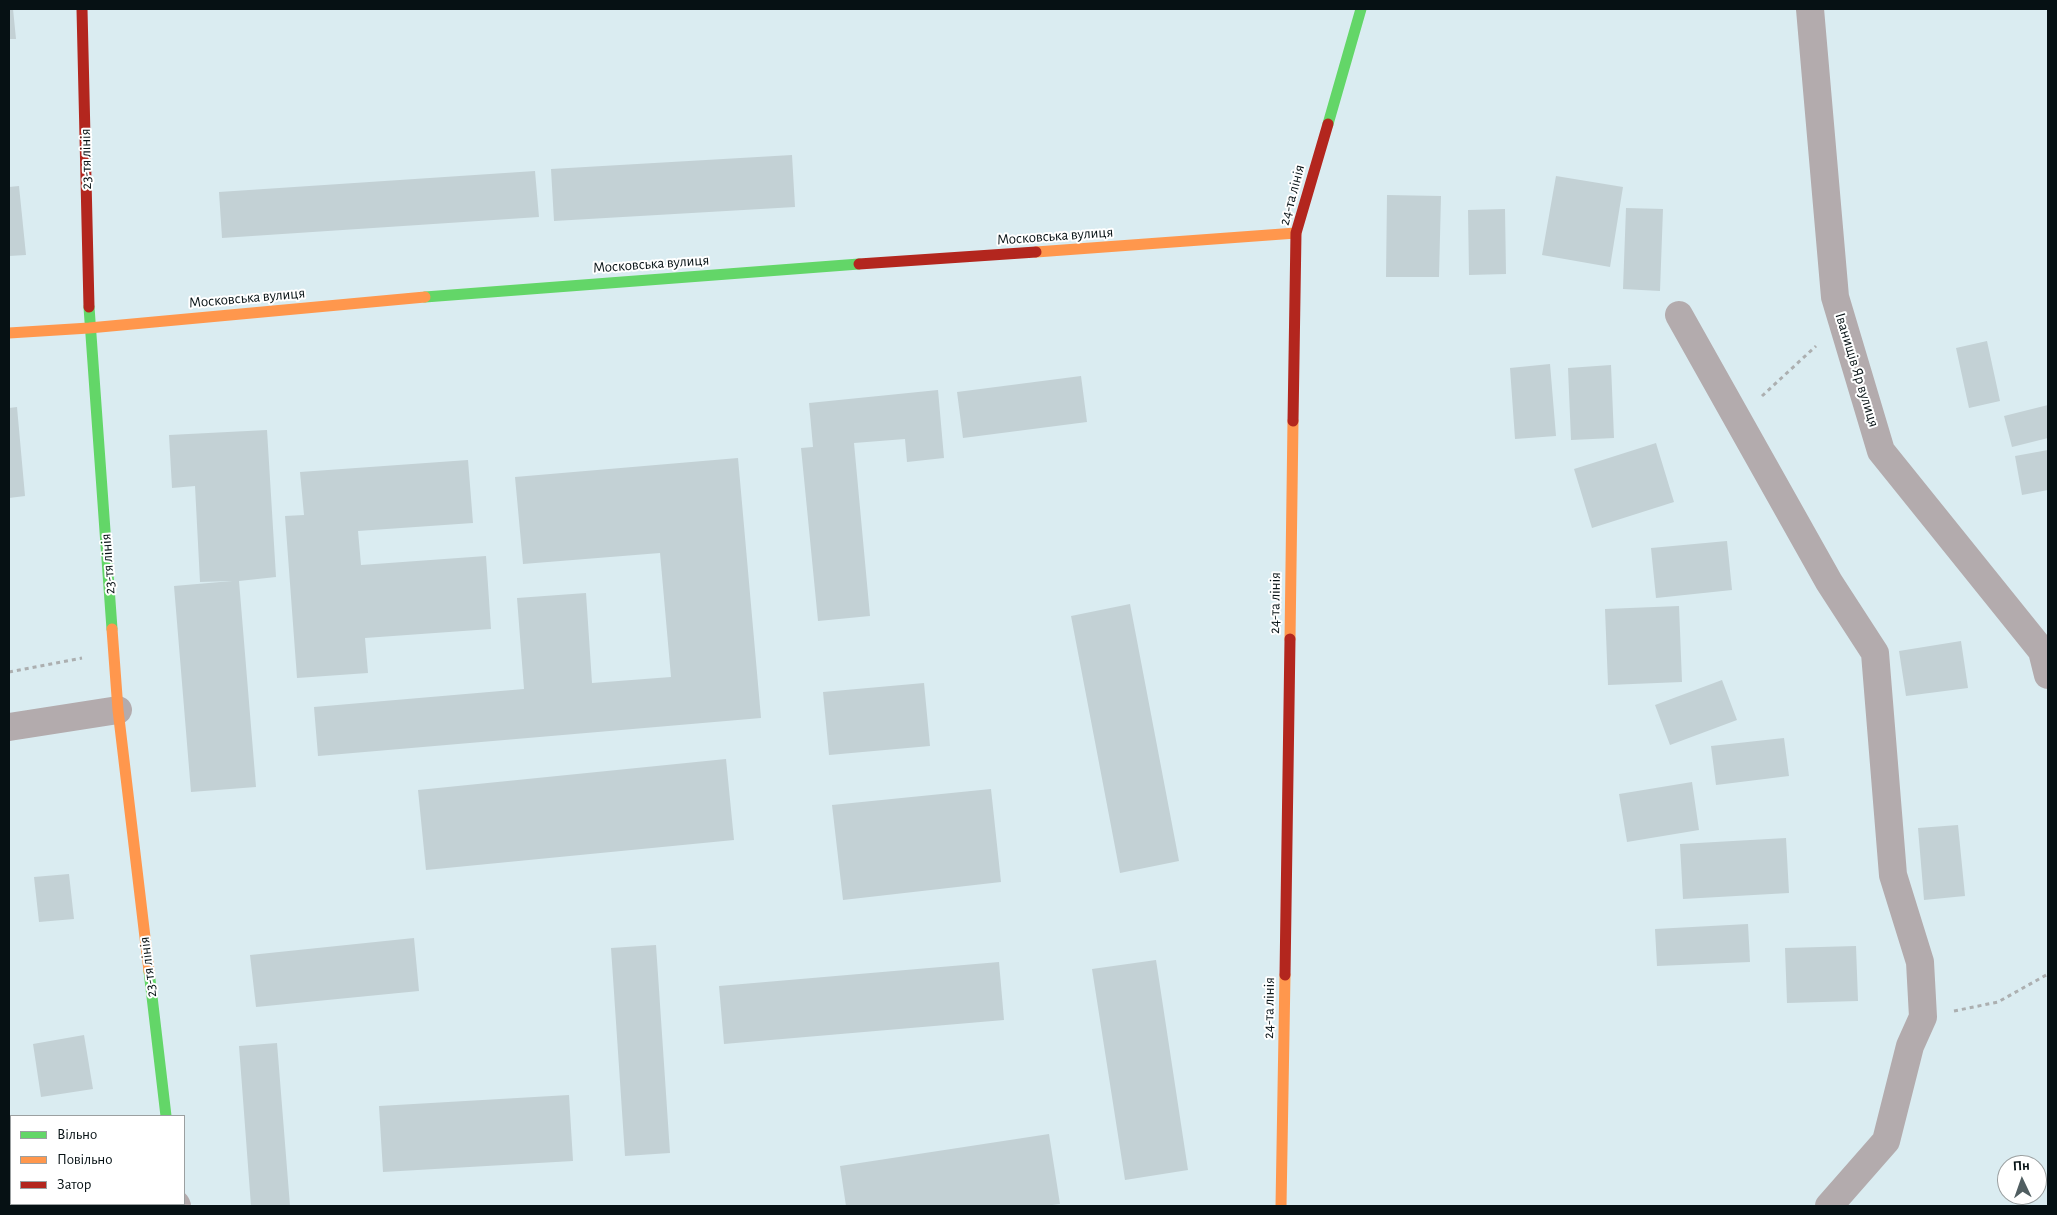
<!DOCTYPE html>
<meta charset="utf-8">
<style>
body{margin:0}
#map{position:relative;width:2057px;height:1215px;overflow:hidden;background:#daecf1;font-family:"Alegreya Sans",sans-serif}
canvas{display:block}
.frame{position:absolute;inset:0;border:10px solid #061114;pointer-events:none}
.legend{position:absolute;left:10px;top:1115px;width:175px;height:90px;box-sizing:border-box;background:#fff;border:1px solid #9ba0a1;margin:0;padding:6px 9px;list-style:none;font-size:15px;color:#061114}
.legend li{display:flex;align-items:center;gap:10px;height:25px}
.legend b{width:25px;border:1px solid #9ba0a1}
.north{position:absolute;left:1997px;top:1155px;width:50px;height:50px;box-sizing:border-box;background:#fff;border:1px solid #9ba0a1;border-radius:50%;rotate:357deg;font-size:14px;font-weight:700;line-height:20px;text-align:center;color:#061114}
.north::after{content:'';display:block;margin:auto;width:18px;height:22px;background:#505e61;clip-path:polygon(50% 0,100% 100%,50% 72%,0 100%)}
</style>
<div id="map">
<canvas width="2057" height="1215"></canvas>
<div class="frame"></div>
<ul class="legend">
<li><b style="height:6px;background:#63d668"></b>Вільно</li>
<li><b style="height:6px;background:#ff974d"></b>Повільно</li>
<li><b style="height:6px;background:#b3261e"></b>Затор</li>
</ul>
<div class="north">Пн</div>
</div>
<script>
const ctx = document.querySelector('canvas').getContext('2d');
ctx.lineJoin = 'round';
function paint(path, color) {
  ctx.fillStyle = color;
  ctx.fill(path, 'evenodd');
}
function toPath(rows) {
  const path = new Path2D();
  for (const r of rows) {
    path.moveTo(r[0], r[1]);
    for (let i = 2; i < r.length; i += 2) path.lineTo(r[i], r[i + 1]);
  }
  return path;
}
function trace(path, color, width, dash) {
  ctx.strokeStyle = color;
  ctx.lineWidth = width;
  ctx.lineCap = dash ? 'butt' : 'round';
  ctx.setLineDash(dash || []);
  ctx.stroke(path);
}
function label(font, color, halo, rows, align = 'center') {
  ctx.font = font + ' "Alegreya Sans",sans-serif';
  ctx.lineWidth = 4;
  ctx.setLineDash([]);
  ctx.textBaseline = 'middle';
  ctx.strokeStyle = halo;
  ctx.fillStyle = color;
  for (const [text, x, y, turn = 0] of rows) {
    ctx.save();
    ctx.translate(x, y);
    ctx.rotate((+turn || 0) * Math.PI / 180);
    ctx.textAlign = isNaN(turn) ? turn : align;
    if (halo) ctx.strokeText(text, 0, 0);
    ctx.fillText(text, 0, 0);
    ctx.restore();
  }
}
paint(toPath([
 [9,9,13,9,16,39,9,39],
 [792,155,795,207,554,221,551,169],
 [535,171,539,217,222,238,219,192],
 [1556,176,1623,187,1610,267,1542,255],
 [19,186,26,255,9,256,9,187],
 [1387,195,1441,196,1439,277,1386,277],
 [1626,208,1663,209,1660,291,1623,289],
 [1505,209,1506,274,1469,275,1468,210],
 [1987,341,2000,401,1969,408,1956,348],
 [1550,364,1556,436,1515,439,1510,368],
 [1611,365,1614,438,1571,440,1568,368],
 [1081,376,1087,422,963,438,957,392],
 [938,390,944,458,907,462,905,439,854,443,870,616,818,621,801,448,813,447,809,403],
 [2048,405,2048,438,2012,447,2004,416],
 [17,407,25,496,9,498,9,408],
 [267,430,276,577,239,581,256,787,191,792,174,586,232,581,200,582,195,486,172,488,169,435],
 [1656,443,1674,502,1592,528,1574,469],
 [2048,450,2048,490,2022,495,2015,456],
 [738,458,761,718,318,756,314,707,524,689,517,598,586,593,592,683,671,677,660,553,523,564,515,477],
 [468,460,473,523,358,531,361,565,486,556,491,629,365,638,368,673,297,678,285,516,304,515,300,472],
 [1727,541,1732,590,1656,598,1651,548],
 [1130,604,1179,861,1120,873,1071,616],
 [1679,606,1682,682,1608,685,1605,609],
 [1961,641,1968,688,1906,696,1899,651],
 [1722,680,1737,720,1670,745,1655,705],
 [924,683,930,746,829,755,823,692],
 [1784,738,1789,776,1716,785,1711,746],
 [726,759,734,840,426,870,418,790],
 [1692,782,1699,830,1627,842,1619,794],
 [991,789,1001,882,843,900,832,805],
 [1958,825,1965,896,1924,900,1918,828],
 [1786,838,1789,893,1683,899,1680,844],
 [69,874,74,919,39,922,34,877],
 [1748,924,1750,962,1657,966,1655,929],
 [414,938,419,991,256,1007,250,955],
 [656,945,670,1153,625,1156,611,948],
 [1856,946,1858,1001,1787,1003,1785,948],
 [1156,960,1188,1170,1125,1180,1092,969],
 [999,962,1004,1020,724,1044,719,986],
 [84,1035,93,1089,41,1097,33,1044],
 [277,1043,290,1206,251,1206,239,1046],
 [569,1095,573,1161,383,1172,379,1106],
 [1049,1134,1060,1204,1044,1206,846,1206,840,1166]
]), '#c3d1d5');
trace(toPath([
 [1762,396,1816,346],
 [9,672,82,658],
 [1954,1011,1998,1002,2048,974]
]), '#acafb0', 3, [4, 4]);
trace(toPath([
 [1810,9,1835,297,1881,451,2042,651,2048,675],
 [1679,315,1829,582,1875,653,1893,875,1920,962,1923,1017,1910,1046,1886,1141,1829,1206],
 [9,727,118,710],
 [176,1204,177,1206]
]), '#b3abad', 28);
trace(toPath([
 [1328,124,1361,9],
 [425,297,859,264],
 [89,307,112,629],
 [149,971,166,1116]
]), '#63d668', 11);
trace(toPath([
 [1036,252,1296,233],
 [9,333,89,328,425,297],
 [112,629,118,710,149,971],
 [1290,639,1293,421],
 [1281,1206,1285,975]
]), '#ff974d', 11);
trace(toPath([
 [82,9,89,307],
 [859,264,1036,252],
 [1293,421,1296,233,1328,124],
 [1285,975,1290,639]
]), '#b3261e', 11);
label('15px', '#061114', '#fff', [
 ["23-тя лінія",86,159,-91],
 ["24-та лінія",1292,195,-75],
 ["Московська вулиця",1055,236,-4],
 ["Московська вулиця",651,264,-4],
 ["Московська вулиця",247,298,-5],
 ["Іванищів Яр вулиця",1857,370,73],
 ["23-тя лінія",108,564,-94],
 ["24-та лінія",1275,603,-89],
 ["23-тя лінія",148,967,-97],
 ["24-та лінія",1269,1008,-89]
]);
</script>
